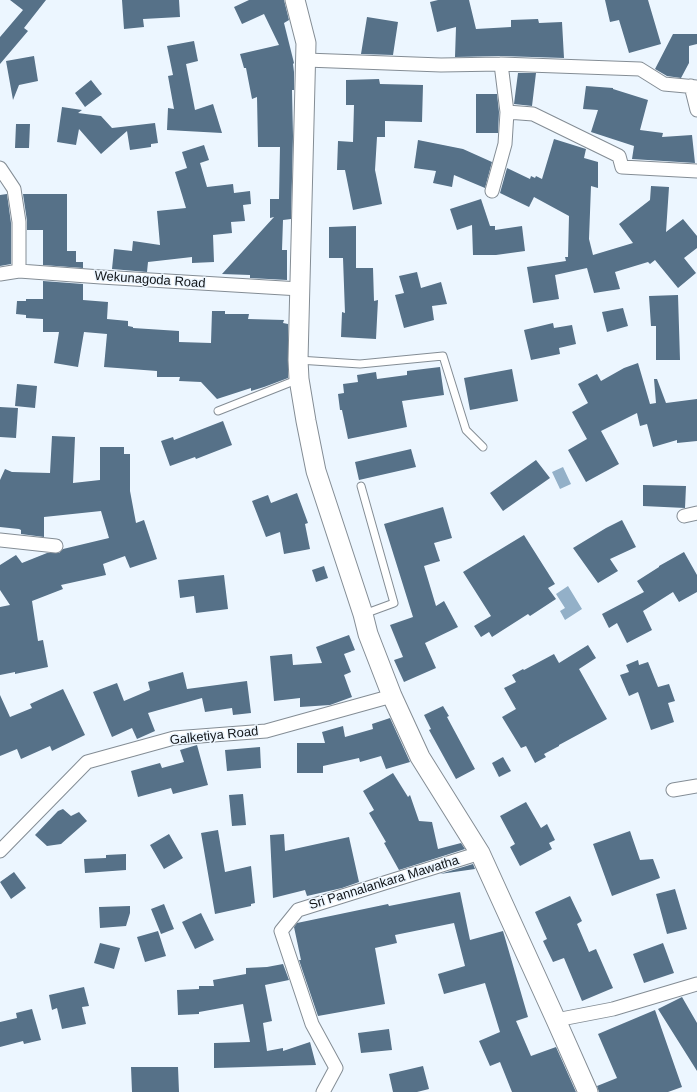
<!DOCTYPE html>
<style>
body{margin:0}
canvas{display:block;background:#ecf6ff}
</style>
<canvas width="697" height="1092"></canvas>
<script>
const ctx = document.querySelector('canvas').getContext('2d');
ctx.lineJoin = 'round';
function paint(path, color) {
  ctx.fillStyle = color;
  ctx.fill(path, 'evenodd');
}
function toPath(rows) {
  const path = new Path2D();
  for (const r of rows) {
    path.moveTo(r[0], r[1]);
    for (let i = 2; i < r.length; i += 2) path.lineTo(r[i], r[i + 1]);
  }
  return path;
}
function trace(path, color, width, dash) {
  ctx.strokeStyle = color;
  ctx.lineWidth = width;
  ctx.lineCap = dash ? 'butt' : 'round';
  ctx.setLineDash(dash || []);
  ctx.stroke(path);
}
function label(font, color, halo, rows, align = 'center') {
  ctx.font = font + ' Helvetica,sans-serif';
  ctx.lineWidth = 3;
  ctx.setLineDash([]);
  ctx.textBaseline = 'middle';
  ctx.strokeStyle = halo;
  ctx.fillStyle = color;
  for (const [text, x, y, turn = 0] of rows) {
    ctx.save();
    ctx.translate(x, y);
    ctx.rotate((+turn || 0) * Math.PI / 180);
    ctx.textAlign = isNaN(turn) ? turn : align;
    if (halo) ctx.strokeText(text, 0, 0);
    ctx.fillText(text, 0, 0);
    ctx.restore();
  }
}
paint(toPath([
 [563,467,571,484,560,489,552,472],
 [568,586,582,609,565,620,560,611,565,608,556,594]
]), '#93b0c8');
paint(toPath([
 [10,0,46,0,24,28,28,31,0,64,0,37,23,10],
 [122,0,179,0,180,17,143,19,144,27,124,29],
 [249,0,284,0,289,20,284,23,294,63,293,64,294,72,294,90,292,90,293,136,291,219,283,220,282,250,287,250,287,280,250,278,250,275,222,274,274,217,270,218,270,199,279,199,280,147,258,147,257,97,252,99,246,68,244,68,240,54,279,45,264,14,242,24,234,7],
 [438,0,469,0,476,29,511,27,511,20,538,19,539,23,562,22,564,58,501,56,455,57,456,27,437,32,430,2],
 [605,0,648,0,661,44,629,53,619,20,610,22],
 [367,17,398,22,393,55,361,54],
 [673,34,697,34,697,44,689,46,689,63,681,78,667,76,655,69],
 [194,41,198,61,186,64,195,110,213,104,222,133,167,130,168,108,174,109,168,76,173,75,167,46],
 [34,56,38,81,19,85,13,100,6,61],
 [518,73,536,73,532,106,514,104],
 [379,79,380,84,423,85,422,122,385,121,385,137,377,137,375,170,382,204,353,210,345,170,337,170,338,141,353,142,354,105,346,105,346,80],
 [91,80,102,94,85,107,75,93],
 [586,86,613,88,613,89,648,100,640,130,663,133,662,137,692,135,695,163,632,159,634,146,591,132,598,110,583,109],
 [476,94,497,94,499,112,498,133,476,133],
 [62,107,82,110,78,113,101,116,112,128,155,123,158,143,151,144,151,147,130,150,127,131,101,154,79,129,76,145,57,142],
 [16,124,30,124,29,148,15,148],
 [554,139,586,149,584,158,598,162,598,188,591,186,589,239,593,255,633,243,619,224,650,200,651,186,669,187,666,232,683,219,697,236,697,248,684,258,696,273,678,288,655,260,650,264,648,262,615,272,620,289,594,293,587,268,555,275,559,299,533,303,527,267,566,261,565,257,568,257,569,216,534,197,529,207,500,193,507,168,530,179,531,176,535,178,536,176,542,179],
 [418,140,463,149,492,162,485,188,454,175,452,187,433,183,436,171,414,168],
 [204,145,209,160,200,163,207,187,233,184,234,193,250,191,251,204,243,205,245,221,231,222,232,233,213,235,214,262,192,263,192,257,148,262,147,272,112,269,114,249,132,251,133,241,160,245,157,211,186,208,175,172,187,168,182,152],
 [7,194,11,223,11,264,0,266,0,195],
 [23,194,67,194,67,251,76,251,76,262,83,262,83,268,43,265,43,230,27,230,27,221],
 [481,199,490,226,495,226,495,230,522,226,525,251,496,255,473,255,472,225,457,230,450,209],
 [356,226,356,268,373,268,374,301,378,300,376,339,341,337,342,312,345,313,343,258,329,258,329,227],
 [417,272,421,288,441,282,447,304,432,306,434,320,404,328,395,295,404,293,399,276],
 [43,281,83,284,83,300,108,302,107,319,128,321,128,326,133,327,133,328,179,331,179,342,211,343,212,311,225,311,225,314,249,314,248,319,284,320,283,323,288,324,288,378,264,387,251,391,251,388,217,399,201,382,179,381,180,377,157,377,157,371,104,367,107,334,84,332,78,367,54,363,59,332,43,332,43,319,26,318,26,315,16,314,17,301,26,301,26,299,43,299],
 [678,295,680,360,656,360,656,326,651,326,649,296],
 [623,308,628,326,607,332,602,312],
 [553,323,554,328,572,325,576,344,559,348,560,354,531,360,524,330],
 [638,363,650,404,656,403,654,379,657,379,666,403,697,399,697,441,677,443,677,440,653,447,647,424,640,426,637,413,601,431,619,464,586,482,568,450,587,439,572,412,588,403,578,384,597,374,601,381,624,368],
 [440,367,444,395,402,401,407,427,348,439,342,410,340,410,338,394,344,393,343,384,358,382,357,375,376,372,377,379,407,375,407,371],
 [512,369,518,401,470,410,464,378],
 [17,384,37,386,35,408,15,406],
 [0,407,18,408,16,438,0,437],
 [223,421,232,445,196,459,195,457,170,466,161,441,173,437,174,440],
 [52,436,75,437,73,483,100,480,100,447,124,447,124,454,130,454,130,491,136,523,144,520,157,559,130,568,125,556,103,564,106,575,61,585,63,589,32,601,38,641,43,640,48,667,15,674,15,672,0,675,0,607,10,605,0,590,0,565,16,555,22,563,47,553,59,553,63,549,109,538,101,511,44,517,44,537,21,534,21,530,19,529,0,527,0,480,5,469,12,472,50,473],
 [411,449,416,467,359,480,355,462],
 [536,460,550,478,503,511,490,493],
 [643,485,686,486,685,508,643,506],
 [297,493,308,523,305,524,310,549,284,554,280,532,266,537,252,501,268,495,271,503],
 [443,507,452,538,434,543,440,561,424,566,436,606,444,601,458,627,425,643,436,668,404,682,394,660,403,657,390,625,413,617,384,524],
 [622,520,636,547,610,559,618,571,598,583,573,548,606,528],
 [524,535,555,584,548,588,556,599,530,616,528,614,492,637,489,632,481,637,474,626,491,616,463,572],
 [684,552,697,575,697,592,679,602,673,592,643,611,652,630,627,643,617,623,609,628,602,614,644,592,637,581,659,567,659,566],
 [324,566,328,578,316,582,312,570],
 [224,575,228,609,196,613,194,596,180,598,178,580],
 [349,635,355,650,344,654,351,672,344,675,352,697,330,705,300,707,300,698,274,701,270,656,292,654,293,665,322,663,316,647],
 [588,645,596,658,579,669,607,719,559,745,559,746,544,754,546,757,535,763,526,746,521,748,502,717,516,709,504,688,516,682,512,675,523,669,524,670,554,654,559,663],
 [638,660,639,665,648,662,658,687,669,684,675,701,668,703,674,722,651,730,638,692,629,696,620,675,629,672,626,665],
 [183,672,187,689,247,681,251,713,233,715,232,708,205,712,202,698,148,713,155,731,137,739,132,728,112,737,93,692,117,683,124,701,150,690,148,682],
 [63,689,85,735,52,751,50,746,21,759,17,749,0,756,0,695,10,717,32,708,30,704],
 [443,706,449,716,447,717,475,769,456,779,429,730,431,729,424,715],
 [390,718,410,762,386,769,381,756,360,762,359,758,323,766,323,773,297,773,297,743,325,743,322,732,343,726,345,737,373,729,372,724],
 [197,745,208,785,173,794,171,788,138,797,131,771,160,763,162,768,184,762,180,750],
 [260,747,261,768,227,771,225,750],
 [503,757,511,771,499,777,492,763],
 [393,773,408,797,410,795,419,821,432,822,438,849,461,843,465,849,399,870,384,843,386,842,369,813,374,810,363,791],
 [243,794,246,825,232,826,229,795],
 [526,802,541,828,547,824,555,840,549,843,552,849,520,866,510,847,515,844,500,816],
 [63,809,71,816,79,812,87,821,61,844,47,846,35,835,58,811],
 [218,830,225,872,251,866,255,903,251,904,251,906,215,914,201,833],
 [630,831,640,860,653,859,660,878,612,896,593,844],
 [169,834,183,858,164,869,150,845],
 [284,834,285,851,349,837,359,882,342,888,307,896,305,890,273,898,270,835],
 [126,854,126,870,85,873,84,859,106,858,106,855],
 [473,864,475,869,440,874],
 [14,872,26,888,11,899,0,882],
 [675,889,687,929,667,934,656,894],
 [460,892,470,940,503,931,528,1017,516,1021,531,1056,556,1047,576,1092,512,1092,500,1062,490,1066,479,1041,500,1032,485,983,444,994,438,974,465,966,454,923,395,935,397,943,375,948,385,1004,318,1016,299,960,301,960,294,927,297,923,388,904,389,906],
 [570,896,582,921,577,924,589,952,596,949,613,988,582,1001,564,958,553,962,543,941,547,939,535,912],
 [164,904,174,929,161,934,151,909],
 [130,906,130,913,126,926,100,928,99,907],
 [201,913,214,940,195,949,182,922],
 [158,931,166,956,145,962,137,937],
 [100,943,120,948,114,969,94,963],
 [663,943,674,973,644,983,633,954],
 [283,964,289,980,265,985,272,1021,263,1023,267,1051,283,1048,283,1051,310,1042,316,1065,214,1068,214,1043,250,1042,243,1004,199,1012,199,1014,178,1015,177,990,199,989,199,986,214,986,213,980,246,974,246,968,267,967],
 [84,987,89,1006,82,1007,86,1024,62,1029,57,1008,52,1010,49,995],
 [682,997,697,1023,697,1071,658,1009],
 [32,1009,41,1040,24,1044,23,1041,0,1047,0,1022,17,1018,16,1013],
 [655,1010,682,1087,668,1092,599,1092,597,1086,617,1078,598,1034],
 [389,1029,392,1050,361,1053,358,1033],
 [423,1066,429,1089,417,1092,393,1092,389,1074],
 [131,1067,178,1067,179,1092,132,1092]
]), '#567188');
const lane = toPath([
 [298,360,360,364,443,356,466,430,483,447],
 [218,411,299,379],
 [361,486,394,603,364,614]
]);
const street = toPath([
 [306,60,441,65,501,64,640,69,664,84,697,87],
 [691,86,697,110],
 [507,112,533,114,619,156,622,167,697,171],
 [0,168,14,189,19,222,19,271],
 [492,191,505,144,507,112,501,64],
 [0,274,19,271,101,277,300,289],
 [684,516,697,513],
 [0,540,56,546],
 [673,790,697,786],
 [0,851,87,762,174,738,266,731,392,696],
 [556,1020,613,1009,697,984],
 [323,1092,336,1068,312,1024,281,931,298,910,480,853]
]);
const secondary = toPath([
 [295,0,306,43,298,360,299,379,306,421,316,471,363,614,368,634,392,696,420,757,480,853,556,1020,588,1092]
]);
trace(lane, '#848d95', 9);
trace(street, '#848d95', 15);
trace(secondary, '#848d95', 21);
trace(lane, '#fff', 7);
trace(street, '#fff', 13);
trace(secondary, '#fff', 19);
label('13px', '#121518', '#ecf6ff', [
 ["Wekunagoda Road",150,280,4],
 ["Galketiya Road",214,736,-6],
 ["Sri Pannalankara Mawatha",384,883,-17]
]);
</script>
